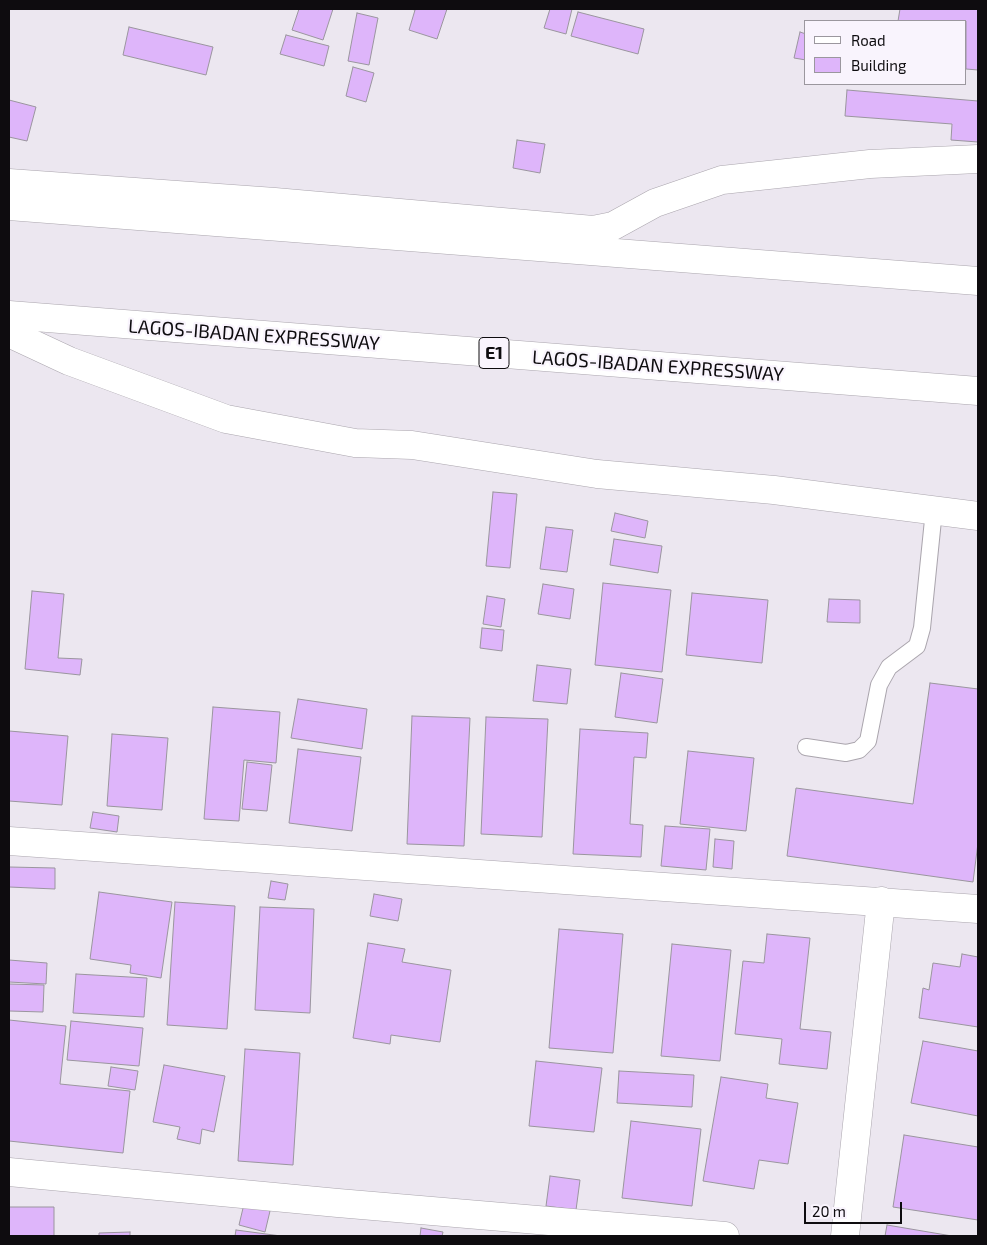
<!DOCTYPE html>
<style>
body{margin:0}
#map{position:relative;width:987px;height:1245px;overflow:hidden;background:#ece7f0;font-family:"Exo 2",sans-serif}
canvas{display:block}
.frame{position:absolute;inset:0;border:10px solid #0e0c0f;pointer-events:none}
.legend{position:absolute;left:804px;top:20px;width:162px;height:65px;box-sizing:border-box;background:#f9f4fd;border:1px solid #9b979e;margin:0;padding:6px 9px;list-style:none;font-size:15px;color:#0e0c0f}
.legend li{display:flex;align-items:center;gap:10px;height:25px}
.legend b{width:25px;border:1px solid #9b979e}
.scale{position:absolute;left:804px;top:1202px;width:98px;height:22px;box-sizing:border-box;border:2px solid #0e0c0f;border-top:0;padding-left:6px;font-size:15px;line-height:18px;white-space:nowrap;color:#0e0c0f;-webkit-text-stroke:4px #f9f4fd;paint-order:stroke}
</style>
<div id="map">
<canvas width="987" height="1245"></canvas>
<div class="frame"></div>
<ul class="legend">
<li><b style="height:6px;background:#fff"></b>Road</li>
<li><b style="height:14px;background:#deb5fa"></b>Building</li>
</ul>
<div class="scale">20 m</div>
</div>
<script>
const ctx = document.querySelector('canvas').getContext('2d');
ctx.lineJoin = 'round';
function paint(path, color) {
  ctx.fillStyle = color;
  ctx.fill(path, 'evenodd');
}
function toPath(rows) {
  const path = new Path2D();
  for (const r of rows) {
    path.moveTo(r[0], r[1]);
    for (let i = 2; i < r.length; i += 2) path.lineTo(r[i], r[i + 1]);
  }
  return path;
}
function trace(path, color, width, dash) {
  ctx.strokeStyle = color;
  ctx.lineWidth = width;
  ctx.lineCap = dash ? 'butt' : 'round';
  ctx.setLineDash(dash || []);
  ctx.stroke(path);
}
function label(font, color, halo, rows, align = 'center') {
  ctx.font = font + ' "Exo 2",sans-serif';
  ctx.lineWidth = 4.5;
  ctx.setLineDash([]);
  ctx.textBaseline = 'middle';
  ctx.strokeStyle = halo;
  ctx.fillStyle = color;
  for (const [text, x, y, turn = 0] of rows) {
    ctx.save();
    ctx.translate(x, y);
    ctx.rotate((+turn || 0) * Math.PI / 180);
    ctx.textAlign = isNaN(turn) ? turn : align;
    if (halo) ctx.strokeText(text, 0, 0);
    ctx.fillText(text, 0, 0);
    ctx.restore();
  }
}
const building = toPath([
 [299,9,333,9,323,40,292,30,299,9],
 [411,9,447,9,437,39,409,30,415,10,411,9],
 [550,9,572,9,566,34,544,28,550,9],
 [900,9,978,9,978,70,966,69,966,21,898,21,900,9],
 [578,12,644,29,638,54,571,36,578,12],
 [357,13,378,18,369,65,348,61,357,13],
 [129,27,213,47,206,75,123,55,129,27],
 [800,32,806,34,806,60,794,58,800,32],
 [286,35,329,46,324,66,280,54,286,35],
 [353,67,374,73,366,102,346,96,353,67],
 [847,90,978,101,978,142,951,140,952,124,845,116,847,90],
 [9,100,36,107,27,141,9,137,9,100],
 [517,140,545,144,540,173,513,168,517,140],
 [493,492,517,494,510,568,486,566,493,492],
 [615,513,648,521,645,538,611,531,615,513],
 [546,527,573,530,567,572,540,569,546,527],
 [614,539,662,546,658,573,610,565,614,539],
 [603,583,671,590,662,672,595,665,603,583],
 [543,584,574,589,570,619,538,614,543,584],
 [32,591,64,594,58,658,82,659,80,675,25,669,32,591],
 [692,593,768,600,762,663,686,655,692,593],
 [487,596,505,599,501,627,483,624,487,596],
 [829,599,860,600,860,623,827,622,829,599],
 [482,628,504,630,502,651,480,648,482,628],
 [537,665,571,669,567,704,533,701,537,665],
 [621,673,663,679,657,723,615,717,621,673],
 [930,683,978,689,978,843,973,882,787,856,796,788,913,804,930,683],
 [298,699,367,709,362,749,291,738,298,699],
 [213,707,280,712,276,763,244,760,239,821,204,819,213,707],
 [412,716,470,718,464,846,407,844,412,716],
 [486,717,548,719,542,837,481,834,486,717],
 [580,729,648,733,646,758,634,757,630,824,643,825,641,857,573,854,580,729],
 [9,731,68,736,62,805,9,801,9,731],
 [112,734,168,738,162,810,107,806,112,734],
 [298,749,361,757,352,831,289,823,298,749],
 [688,751,754,758,746,831,680,824,688,751],
 [247,762,272,765,267,811,242,809,247,762],
 [93,812,119,816,117,832,90,828,93,812],
 [665,826,710,829,706,870,661,866,665,826],
 [715,839,734,841,732,869,713,867,715,839],
 [9,867,55,868,55,889,9,887,9,867],
 [271,881,288,884,285,900,268,898,271,881],
 [99,892,172,902,161,978,130,973,131,965,90,959,99,892],
 [374,894,402,899,398,921,370,916,374,894],
 [175,902,235,906,227,1029,167,1025,175,902],
 [260,907,314,909,310,1013,255,1010,260,907],
 [559,929,623,934,613,1053,549,1048,559,929],
 [767,934,810,938,800,1029,831,1032,827,1069,779,1064,782,1039,735,1034,743,961,764,963,767,934],
 [368,943,405,949,402,962,451,970,440,1042,391,1035,390,1044,353,1038,368,943],
 [672,944,731,950,720,1061,661,1056,672,944],
 [962,954,978,957,978,1027,919,1018,923,988,929,990,933,963,960,967,962,954],
 [9,960,47,963,46,984,9,982,9,960],
 [76,974,147,978,144,1017,73,1013,76,974],
 [9,984,44,985,43,1012,9,1011,9,984],
 [9,1020,66,1026,60,1084,130,1091,123,1153,9,1141,9,1020],
 [71,1021,143,1028,139,1066,67,1060,71,1021],
 [923,1041,978,1051,978,1116,911,1103,923,1041],
 [245,1049,300,1053,293,1165,238,1161,245,1049],
 [536,1061,602,1068,594,1132,529,1126,536,1061],
 [164,1065,225,1076,214,1132,202,1129,200,1144,177,1139,180,1127,153,1122,164,1065],
 [111,1067,138,1071,135,1090,108,1086,111,1067],
 [619,1071,694,1075,692,1107,617,1103,619,1071],
 [721,1077,768,1084,766,1098,798,1103,788,1164,759,1160,754,1189,703,1181,721,1077],
 [631,1121,701,1129,692,1206,622,1198,631,1121],
 [904,1135,978,1147,978,1220,893,1207,904,1135],
 [550,1176,580,1180,576,1210,546,1206,550,1176],
 [244,1204,270,1211,265,1232,239,1225,244,1204],
 [9,1207,54,1207,54,1236,9,1236,9,1207],
 [887,1225,952,1236,885,1236,887,1225],
 [421,1228,443,1232,442,1236,420,1236,421,1228],
 [236,1230,281,1236,235,1236,236,1230],
 [130,1232,130,1236,99,1236,99,1233,130,1232]
]);
paint(building, '#deb5fa');
trace(building, '#9a959e', 1);
const service = toPath([
 [806,747,846,753,859,750,868,741,879,685,889,667,917,646,922,628,934,510]
]);
const minor = toPath([
 [9,183,275,202,593,230,613,226,655,203,722,180,870,164,978,159],
 [9,333,69,361,226,419,355,443,412,445,597,474,774,490,978,516],
 [9,841,978,909],
 [9,1172,338,1203,725,1236],
 [845,1236,881,901]
]);
const motorway = toPath([
 [9,206,978,281],
 [9,315,978,391]
]);
trace(service, '#aaa5ad', 18);
trace(minor, '#aaa5ad', 29);
trace(motorway, '#aaa5ad', 29);
trace(service, '#fff', 16);
trace(minor, '#fff', 28);
trace(motorway, '#fff', 28);
for (const [x, y, w] of [
 [494,353,30]
]) {
  const box = new Path2D();
  box.roundRect(x - w / 2, y - 15.5, w, 31, 4);
  ctx.fillStyle = '#f9f4fd';
  ctx.fill(box);
  trace(box, '#0e0c0f', 1);
}
label('bold 18px', '#0e0c0f', null, [
 ["E1",494,353]
]);
label('19px', '#0e0c0f', '#f9f4fd', [
 ["LAGOS-IBADAN EXPRESSWAY",254,335,4],
 ["LAGOS-IBADAN EXPRESSWAY",658,366,4]
]);
</script>
